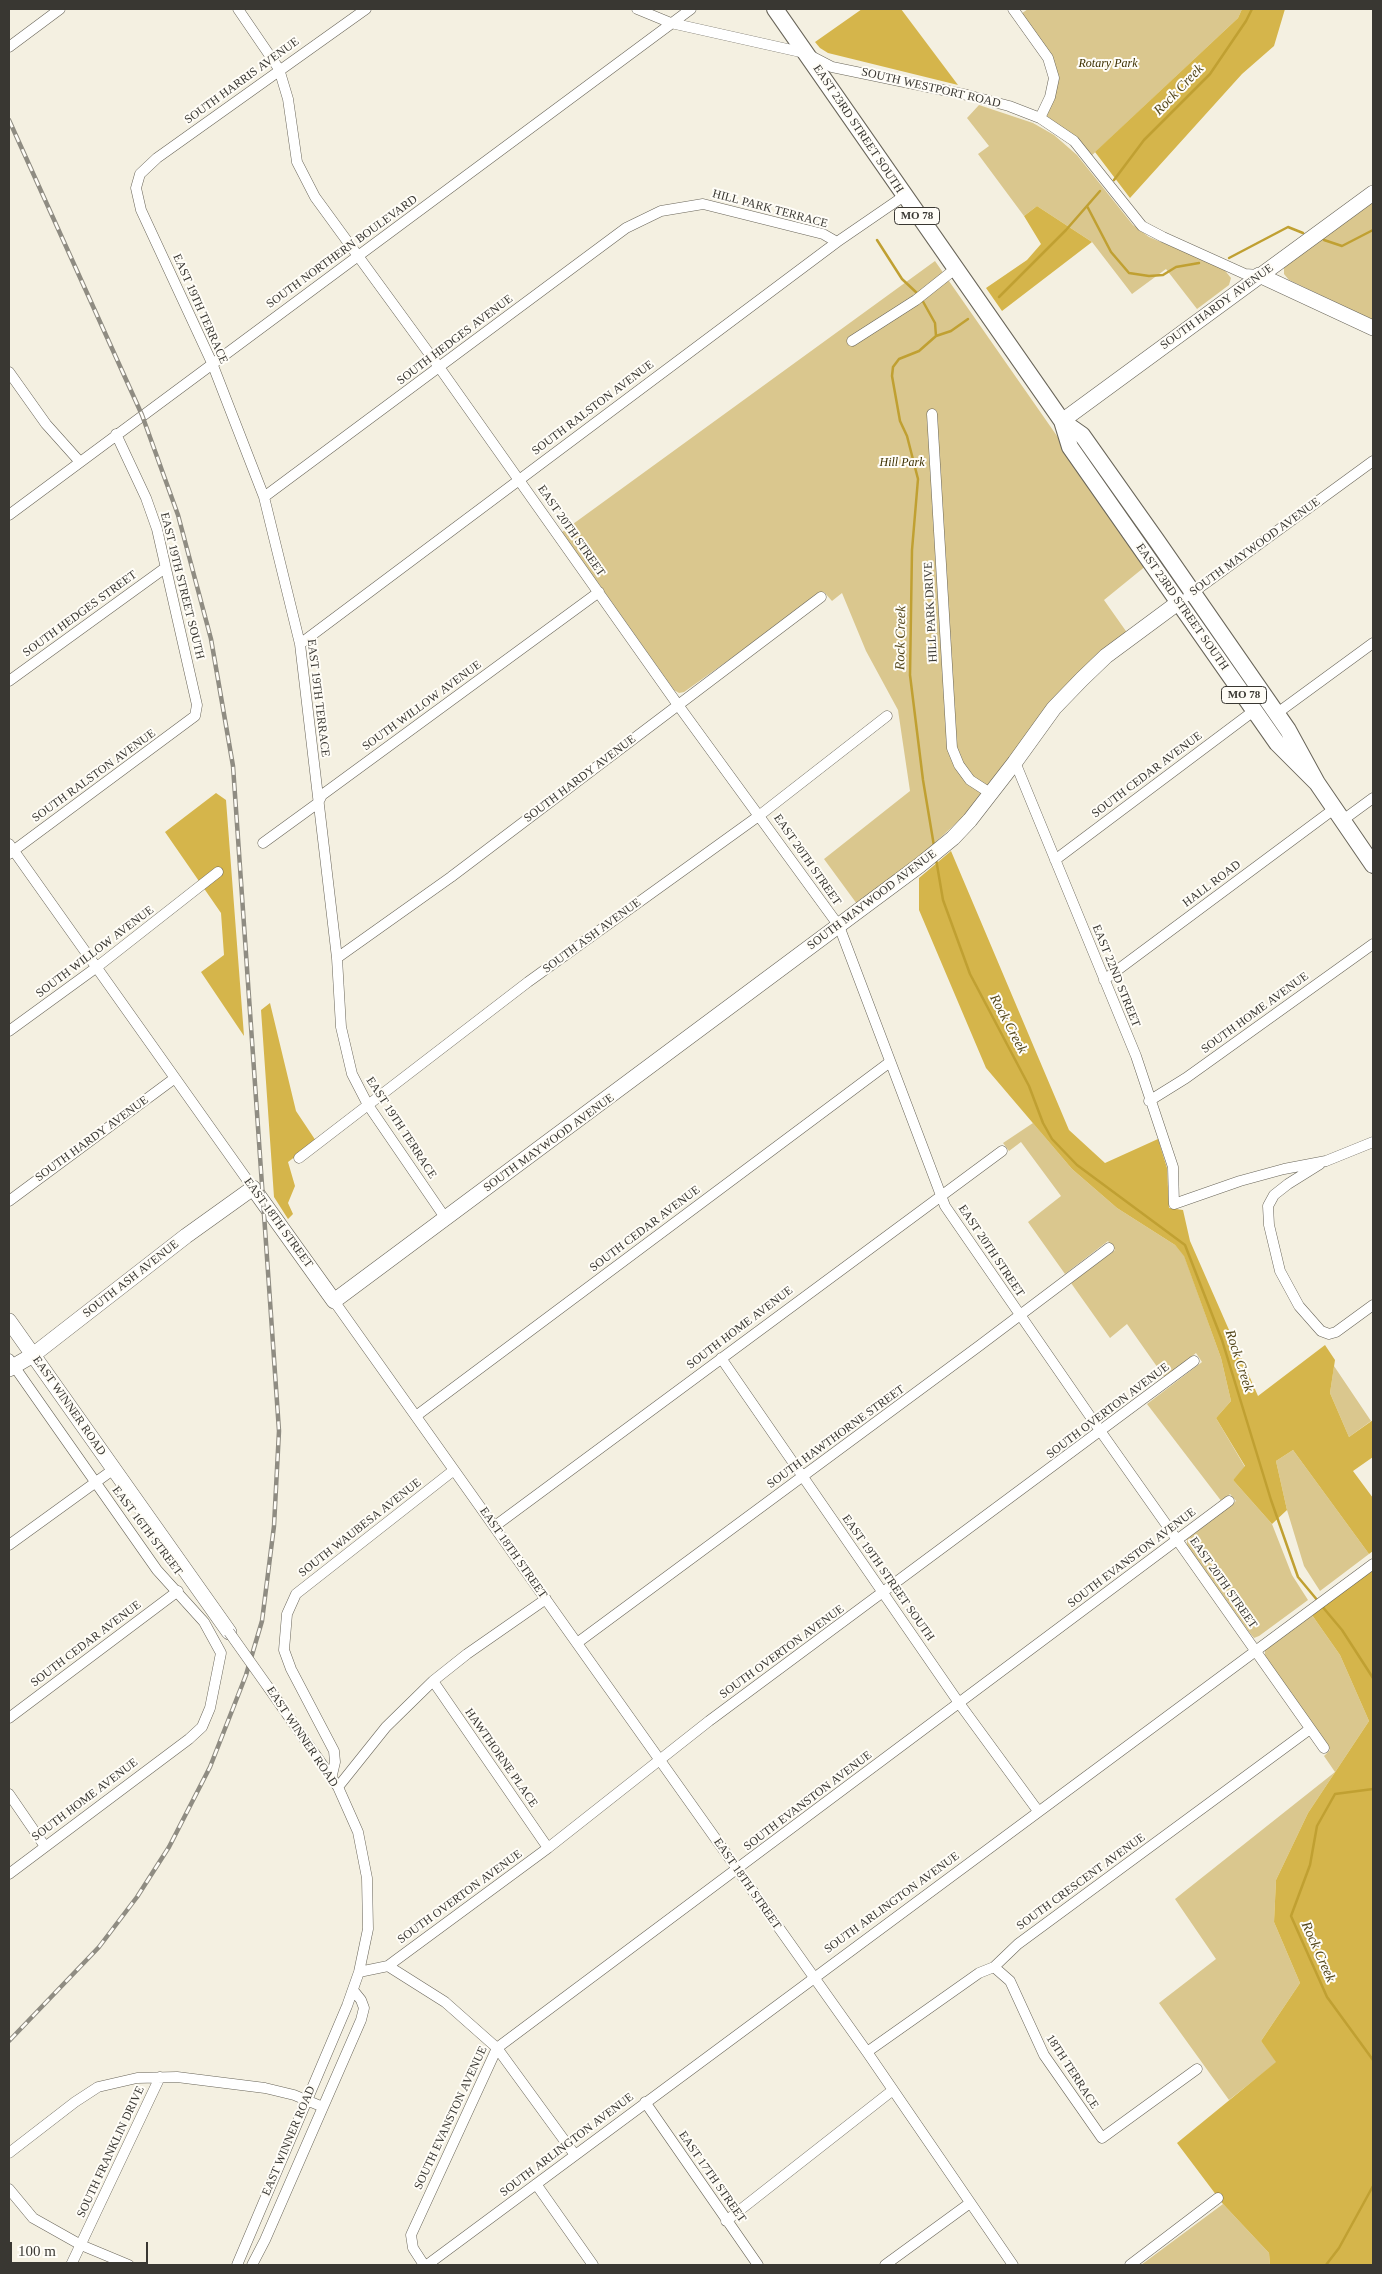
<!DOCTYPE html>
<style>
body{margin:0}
#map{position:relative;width:1382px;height:2274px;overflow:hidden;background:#f4f0e1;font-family:Georgia,serif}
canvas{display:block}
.frame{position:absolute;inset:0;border:10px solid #393732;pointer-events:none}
.scale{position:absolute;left:10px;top:2242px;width:138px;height:22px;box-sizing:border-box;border:2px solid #393732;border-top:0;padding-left:6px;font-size:15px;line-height:18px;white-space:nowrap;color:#393732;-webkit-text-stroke:4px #fffdf7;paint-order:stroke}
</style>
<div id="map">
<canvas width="1382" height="2274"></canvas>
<div class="frame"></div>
<div class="scale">100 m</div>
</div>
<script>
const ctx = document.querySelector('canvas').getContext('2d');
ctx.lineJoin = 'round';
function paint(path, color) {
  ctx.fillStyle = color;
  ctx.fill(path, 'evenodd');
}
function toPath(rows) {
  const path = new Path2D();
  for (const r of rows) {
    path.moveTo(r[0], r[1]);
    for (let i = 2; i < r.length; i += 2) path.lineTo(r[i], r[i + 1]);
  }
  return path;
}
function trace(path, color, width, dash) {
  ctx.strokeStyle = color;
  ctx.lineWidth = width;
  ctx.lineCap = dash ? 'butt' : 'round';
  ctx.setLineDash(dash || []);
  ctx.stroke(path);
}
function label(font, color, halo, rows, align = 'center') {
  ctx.font = font + ' Georgia,serif';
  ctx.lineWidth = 4;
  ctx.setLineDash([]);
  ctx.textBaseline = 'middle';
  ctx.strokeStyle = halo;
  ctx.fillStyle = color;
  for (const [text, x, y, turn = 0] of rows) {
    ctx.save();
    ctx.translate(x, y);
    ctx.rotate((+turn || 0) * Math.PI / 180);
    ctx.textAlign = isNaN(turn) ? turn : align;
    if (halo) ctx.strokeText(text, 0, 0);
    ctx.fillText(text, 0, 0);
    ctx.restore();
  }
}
paint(toPath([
 [1028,9,1242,9,1238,18,1089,158,1040,118,1050,97,1048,58,1018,16],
 [979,105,1033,123,1054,135,1077,155,1133,225,1149,237,1223,268,1231,278,1229,285,1197,309,1166,269,1132,294,1092,242,1037,206,1024,216,978,154,989,146,967,118],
 [1373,199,1373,320,1289,280,1284,274,1284,265],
 [935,261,1147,565,1104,600,1128,634,973,808,919,857,857,904,824,859,910,791,898,710,866,651,842,593,832,601,824,592,684,692,679,693,674,690,562,532],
 [1033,1123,1072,1169,1117,1208,1175,1245,1184,1255,1221,1358,1231,1401,1216,1418,1245,1467,1233,1480,1272,1524,1292,1575,1308,1600,1259,1636,1254,1638,1249,1632,1187,1545,1187,1539,1236,1501,1230,1494,1222,1502,1147,1404,1202,1362,1196,1353,1165,1378,1127,1324,1110,1338,1071,1283,1115,1250,1108,1241,1065,1274,1028,1222,1061,1196,1021,1142,1009,1151,1003,1143],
 [1334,1366,1371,1421,1349,1437,1330,1393],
 [1293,1450,1369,1554,1320,1591,1304,1566,1287,1510,1276,1461],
 [1312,1615,1340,1655,1369,1721,1308,1813,1276,1880,1274,1922,1300,1983,1261,2041,1277,2062,1229,2100,1159,2003,1216,1959,1175,1899,1335,1772,1324,1756,1330,1750,1265,1657,1265,1649],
 [1223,2204,1269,2253,1270,2265,1141,2265]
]), '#dac78e');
paint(toPath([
 [862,9,901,9,958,85,828,53,820,48,815,42],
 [1242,9,1285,9,1274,46,1242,74,1130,198,1095,152,1238,18],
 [1037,206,1092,242,1002,311,986,288,1027,260,1041,244,1024,216],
 [216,793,226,800,244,1036,201,972,224,955,221,913,165,832],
 [951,851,1069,1130,1105,1163,1158,1139,1167,1168,1169,1208,1183,1210,1190,1241,1258,1396,1325,1345,1335,1360,1330,1393,1349,1437,1373,1420,1373,1457,1353,1471,1373,1498,1373,1551,1369,1554,1293,1450,1276,1461,1287,1510,1272,1524,1233,1480,1245,1466,1216,1418,1231,1401,1221,1358,1184,1256,1175,1245,1117,1208,1072,1169,986,1068,919,910,919,878],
 [270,1003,296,1111,316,1141,288,1162,295,1186,288,1203,293,1214,288,1219,274,1197,261,1010],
 [1373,1570,1373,2265,1270,2265,1269,2253,1223,2204,1177,2143,1276,2062,1261,2041,1300,1983,1274,1922,1276,1880,1308,1813,1369,1721,1340,1655,1312,1615]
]), '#d5b54b');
trace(toPath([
 [1114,180,1144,140,1210,74,1246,21,1252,9],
 [1087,206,1111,252,1129,273,1149,276,1163,275,1176,267,1199,263],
 [877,240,902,279,918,294],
 [1324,240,1342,246,1373,230],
 [1229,258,1288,227,1303,233],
 [999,297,1066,230,1100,191],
 [921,298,935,323,936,336],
 [934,846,923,780,910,675,912,550,918,479,907,436,900,421,892,376,893,367,899,359,919,351,936,336,951,331,968,319],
 [936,859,943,900,970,974,1029,1086,1043,1123,1052,1139,1077,1165,1185,1245,1222,1340,1271,1500,1298,1577,1318,1601],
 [1321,1605,1342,1630,1373,1678],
 [1373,1789,1335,1794,1317,1826,1310,1865,1291,1916,1327,1997,1373,2060],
 [1326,2265,1339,2248,1373,2186]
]), '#c0a032', 2.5);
const street = toPath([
 [238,9,279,69,288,99,297,162,315,197,439,367,678,705,839,926,945,1206,1101,1432,1324,1748],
 [366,9,157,158,140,174,136,188,141,210,212,363,264,497,300,644,337,958,341,1027,352,1074,368,1105,446,1219],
 [637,9,671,23,805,53,832,67,967,95,1009,106,1040,118,1074,141,1142,226,1163,237,1245,274,1259,275],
 [1013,9,1048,58,1054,78,1050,97,1040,118],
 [9,47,60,9],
 [852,341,916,300,955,269],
 [9,372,46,424,80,462],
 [932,414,952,748,959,765,970,780,990,793],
 [264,497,626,228,661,211,703,204,823,234,837,242],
 [9,515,691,9],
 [1188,596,1373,461],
 [300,644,837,242,904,196],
 [9,681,165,568],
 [1276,714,1373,643],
 [1015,762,1136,1056,1173,1167,1174,1204,1240,1181,1284,1169,1326,1161,1373,1142],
 [1343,820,1373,798],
 [263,843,318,803,322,795,599,592],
 [9,844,253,1188],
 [9,854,195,716,197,705,157,529,146,498,116,434],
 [1055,860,1255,710],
 [337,958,451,877,821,597],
 [1104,980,1334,809],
 [9,1031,97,967,218,872],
 [1149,1101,1186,1078,1373,944],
 [299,1158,528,982,760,815,887,716],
 [1320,1164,1288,1184,1274,1195,1268,1206,1269,1225,1280,1271,1299,1306,1321,1331,1329,1334,1336,1332,1373,1305],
 [9,1201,175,1078],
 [334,1301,867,2052,1013,2265],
 [721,1358,959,1703,1038,1811],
 [9,1359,157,1570,204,1622,221,1653,210,1708,202,1727,189,1739,9,1874],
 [416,1416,890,1062],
 [495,1526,1002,1151],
 [9,1545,114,1469],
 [577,1643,979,1346,1109,1248],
 [433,1681,548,1848],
 [9,1718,178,1591],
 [331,1779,335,1762,334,1751,291,1669,284,1650,287,1614,296,1594,454,1470],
 [338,1787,386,1727,433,1681,467,1654,546,1599],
 [9,1794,44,1845],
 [388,1966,445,2002,497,2048,575,2155],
 [994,1967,1010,1981,1044,2055,1102,2138,1197,2069],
 [359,1972,388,1966,396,1960,548,1848,709,1721,1194,1361],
 [867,2052,979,1973,994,1967,1018,1944,1310,1729],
 [645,2102,758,2265],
 [9,2153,75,2102,98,2087,137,2078,177,2077,265,2088,294,2095,323,2107],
 [536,2184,593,2265],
 [9,2189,33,2218,81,2245,129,2265],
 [726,2221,893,2090],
 [71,2265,160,2077],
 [237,2265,347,2006,359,1972,368,1929,367,1878,358,1832,338,1787,268,1687],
 [252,2265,265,2240,361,2020,364,2008,361,2000,353,1990],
 [424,2265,413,2248,411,2235,497,2048,1229,1501],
 [427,2265,1373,1564],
 [885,2265,970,2203],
 [1130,2265,1218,2198]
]);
const secondary = toPath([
 [1259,275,1373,328],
 [1062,421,1373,193],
 [9,1321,229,1632],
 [9,1369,33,1355,186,1236,253,1188,334,1301,920,865,953,838,970,820,1015,762,1054,708,1082,679,1106,656,1179,602]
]);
const primary = toPath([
 [775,9,1062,421,1070,447,1277,743,1317,783],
 [1062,421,1082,435,1157,541,1288,730,1317,783,1373,865]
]);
trace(street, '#696559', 11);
trace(secondary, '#696559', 16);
trace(primary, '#696559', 18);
trace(street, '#fff', 10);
trace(secondary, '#fff', 15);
trace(primary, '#fff', 16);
const rail = toPath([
 [9,120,142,415,178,515,211,639,233,766,279,1431,274,1526,262,1621,246,1675,210,1767,169,1847,137,1897,99,1947,9,2041]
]);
trace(rail, '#8f8c82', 4.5);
trace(rail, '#fffdf7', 2.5, [8]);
const streetBridge = toPath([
 [229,1632,268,1687]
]);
trace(streetBridge, '#696559', 11, []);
trace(streetBridge, '#fff', 10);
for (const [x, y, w] of [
 [917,216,45],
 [1244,695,45]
]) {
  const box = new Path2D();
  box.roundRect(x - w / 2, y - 8.5, w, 17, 4);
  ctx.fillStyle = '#fffdf7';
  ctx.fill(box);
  trace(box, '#393732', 1);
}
label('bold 11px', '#393732', null, [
 ["MO 78",917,216],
 ["MO 78",1244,695]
]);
label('italic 12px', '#3d3001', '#fffdf7', [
 ["Rotary Park",1108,64],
 ["Hill Park",902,463]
]);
label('12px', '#393732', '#fffdf7', [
 ["SOUTH HARRIS AVENUE",242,81,-36],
 ["SOUTH WESTPORT ROAD",931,88,13],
 ["EAST 23RD STREET SOUTH",858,129,56],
 ["HILL PARK TERRACE",770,209,15],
 ["SOUTH NORTHERN BOULEVARD",342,252,-36],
 ["SOUTH HARDY AVENUE",1217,307,-36],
 ["EAST 19TH TERRACE",200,309,66],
 ["SOUTH HEDGES AVENUE",455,340,-37],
 ["SOUTH RALSTON AVENUE",593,408,-37],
 ["EAST 20TH STREET",571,531,55],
 ["SOUTH MAYWOOD AVENUE",1255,547,-36],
 ["EAST 19TH STREET SOUTH",182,586,76],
 ["EAST 23RD STREET SOUTH",1182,607,55],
 ["HILL PARK DRIVE",931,612,-93],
 ["SOUTH HEDGES STREET",80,614,-36],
 ["EAST 19TH TERRACE",318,698,83],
 ["SOUTH WILLOW AVENUE",422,706,-36],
 ["SOUTH CEDAR AVENUE",1147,775,-37],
 ["SOUTH RALSTON AVENUE",94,776,-36],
 ["SOUTH HARDY AVENUE",580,779,-37],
 ["EAST 20TH STREET",807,860,55],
 ["HALL ROAD",1212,884,-37],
 ["SOUTH MAYWOOD AVENUE",872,900,-37],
 ["SOUTH ASH AVENUE",592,936,-36],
 ["SOUTH WILLOW AVENUE",95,952,-37],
 ["EAST 22ND STREET",1116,976,68],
 ["SOUTH HOME AVENUE",1255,1013,-36],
 ["EAST 19TH TERRACE",401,1128,57],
 ["SOUTH HARDY AVENUE",92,1139,-36],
 ["SOUTH MAYWOOD AVENUE",549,1143,-36],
 ["EAST 18TH STREET",278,1223,54],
 ["SOUTH CEDAR AVENUE",645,1229,-37],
 ["EAST 20TH STREET",991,1251,56],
 ["SOUTH ASH AVENUE",131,1279,-38],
 ["SOUTH HOME AVENUE",740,1328,-37],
 ["EAST WINNER ROAD",69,1406,55],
 ["SOUTH OVERTON AVENUE",1108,1411,-37],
 ["SOUTH HAWTHORNE STREET",836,1437,-36],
 ["SOUTH WAUBESA AVENUE",360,1528,-38],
 ["EAST 16TH STREET",147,1531,53],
 ["EAST 18TH STREET",513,1553,55],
 ["SOUTH EVANSTON AVENUE",1132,1558,-37],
 ["EAST 19TH STREET SOUTH",888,1578,55],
 ["EAST 20TH STREET",1223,1583,55],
 ["SOUTH CEDAR AVENUE",86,1644,-37],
 ["SOUTH OVERTON AVENUE",782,1652,-36],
 ["EAST WINNER ROAD",302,1737,56],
 ["HAWTHORNE PLACE",501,1758,55],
 ["SOUTH HOME AVENUE",85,1800,-37],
 ["SOUTH EVANSTON AVENUE",808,1801,-37],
 ["SOUTH CRESCENT AVENUE",1081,1882,-36],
 ["EAST 18TH STREET",747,1884,55],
 ["SOUTH OVERTON AVENUE",460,1897,-36],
 ["SOUTH ARLINGTON AVENUE",892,1903,-36],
 ["18TH TERRACE",1072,2072,57],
 ["SOUTH EVANSTON AVENUE",451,2118,-65],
 ["EAST WINNER ROAD",289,2141,-67],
 ["SOUTH ARLINGTON AVENUE",567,2145,-37],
 ["SOUTH FRANKLIN DRIVE",111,2152,-65],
 ["EAST 17TH STREET",712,2177,55]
]);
label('italic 14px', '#524519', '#fffdf7', [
 ["Rock Creek",1179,90,-46],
 ["Rock Creek",901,638,-89],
 ["Rock Creek",1008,1024,62],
 ["Rock Creek",1239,1361,72],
 ["Rock Creek",1318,1952,66]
]);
</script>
